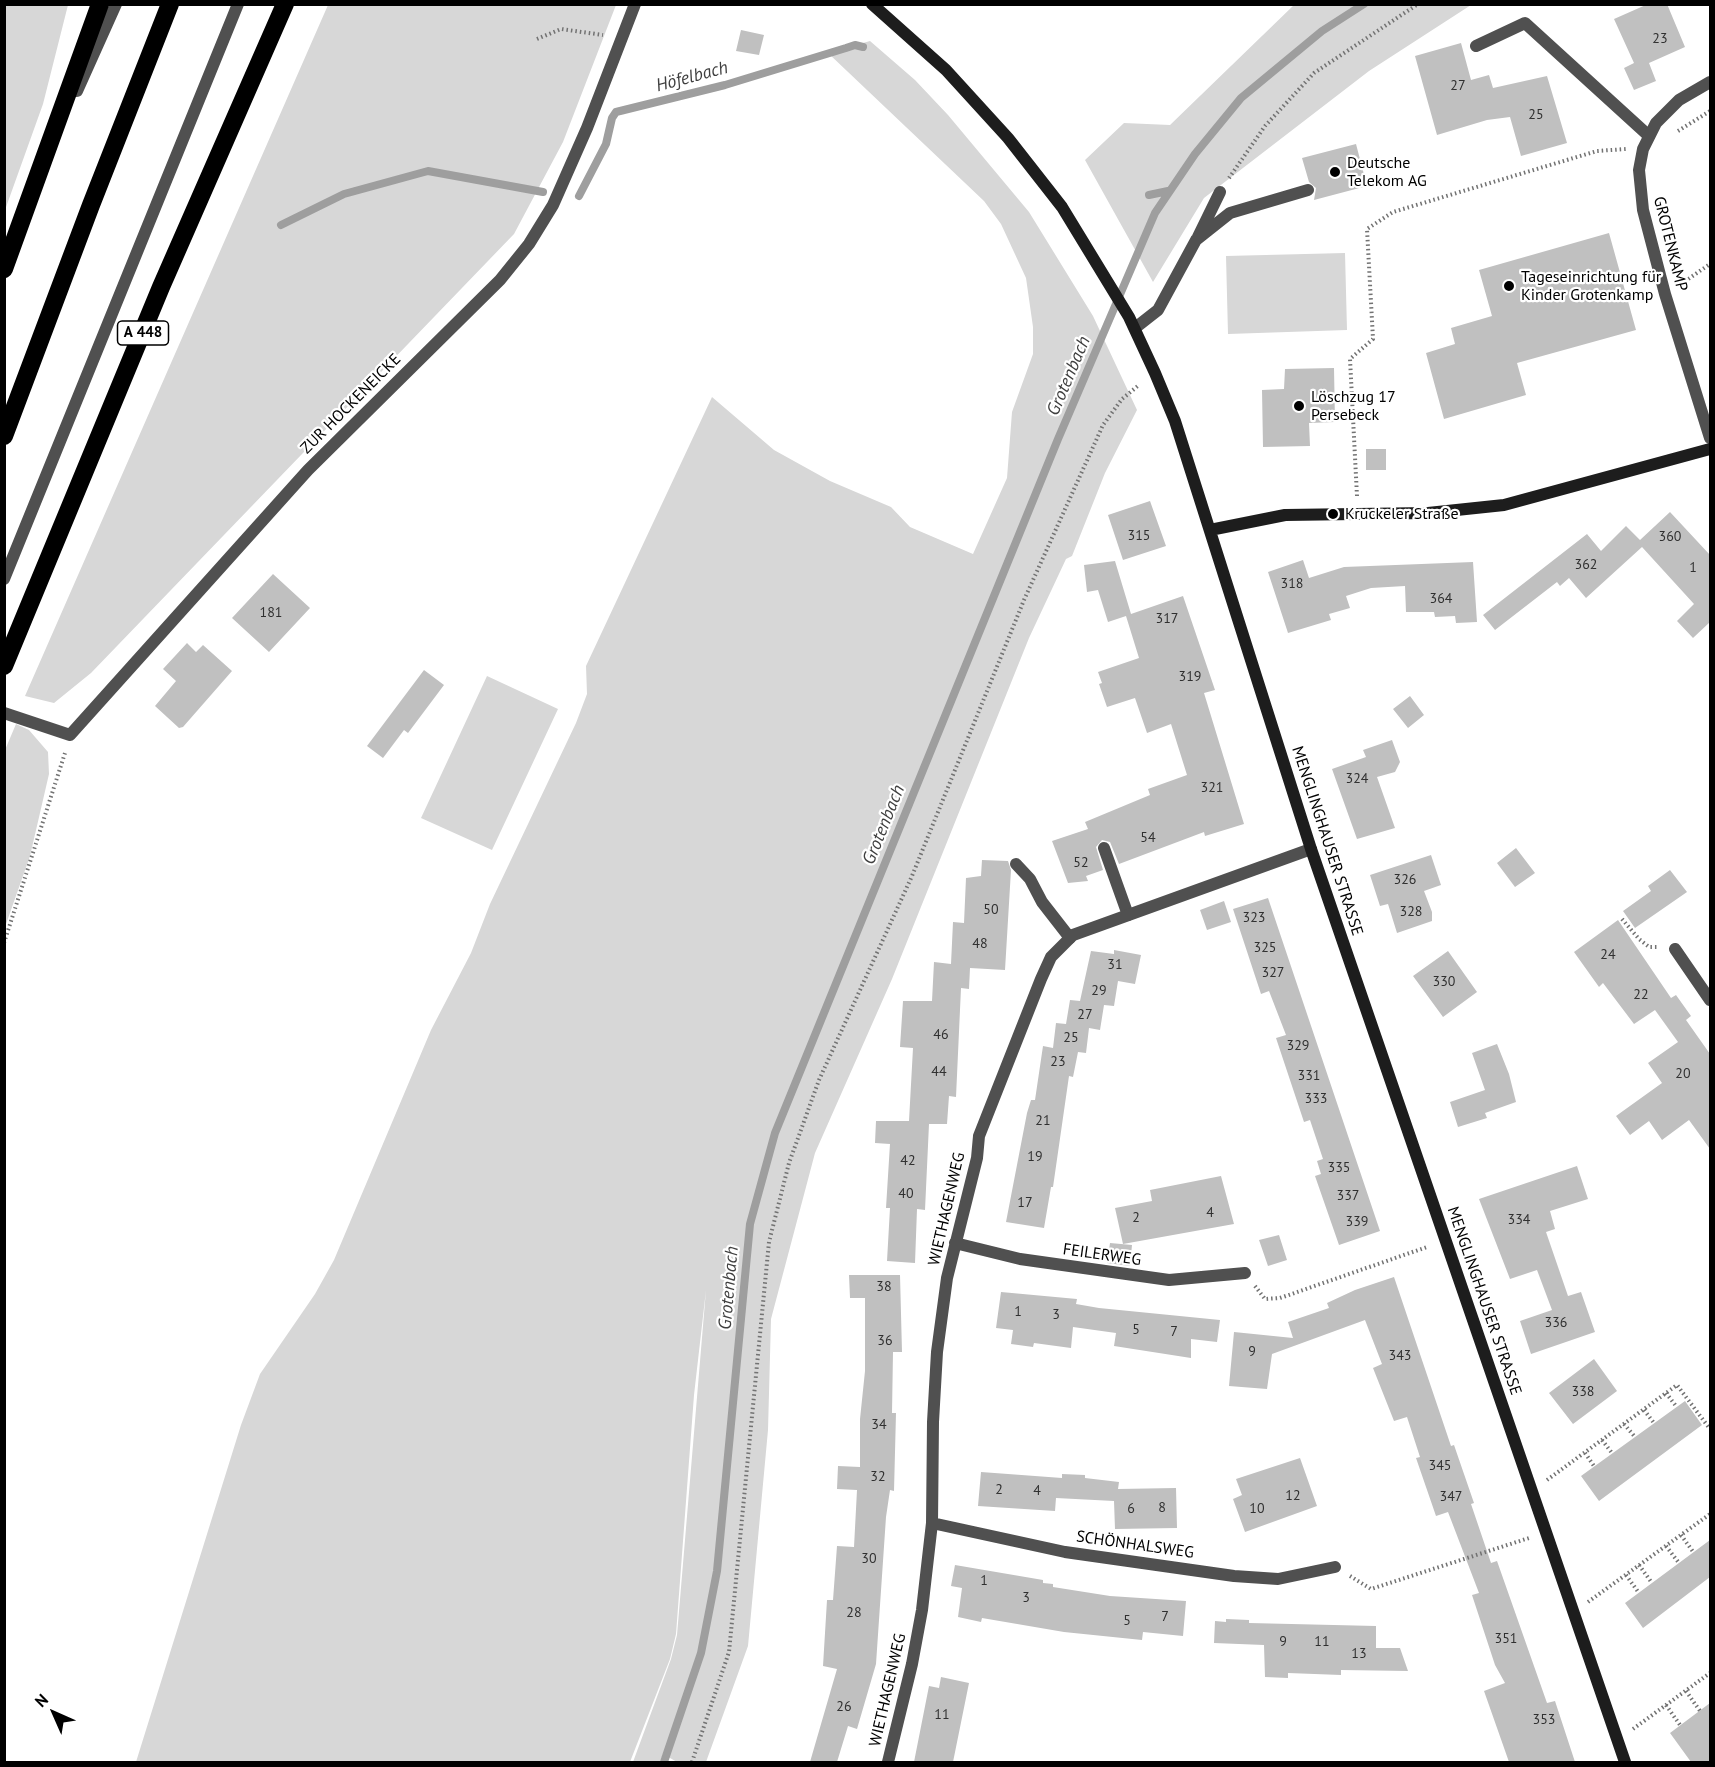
<!DOCTYPE html>
<meta charset="utf-8">
<style>
body{margin:0}
#map{position:relative;width:1715px;height:1767px;overflow:hidden;background:#fff;font-family:"PT Sans",sans-serif}
canvas{display:block}
.frame{position:absolute;inset:0;border:6px solid #000;pointer-events:none}
.north{position:absolute;left:24px;top:1683px;width:60px;height:60px;-webkit-text-stroke:4px #fff;paint-order:stroke;rotate:315deg;font-size:16px;font-weight:700;line-height:24px;text-align:center;color:#000}
.north::after{content:'';display:block;margin:auto;width:21px;height:27px;background:#000;clip-path:polygon(50% 0,100% 100%,50% 72%,0 100%)}
</style>
<div id="map">
<canvas width="1715" height="1767"></canvas>
<div class="frame"></div>
<div class="north">N</div>
</div>
<script>
const ctx = document.querySelector('canvas').getContext('2d');
ctx.lineJoin = 'round';
function paint(path, color) {
  ctx.fillStyle = color;
  ctx.fill(path, 'evenodd');
}
function toPath(rows) {
  const path = new Path2D();
  for (const r of rows) {
    path.moveTo(r[0], r[1]);
    for (let i = 2; i < r.length; i += 2) path.lineTo(r[i], r[i + 1]);
  }
  return path;
}
function trace(path, color, width, dash) {
  ctx.strokeStyle = color;
  ctx.lineWidth = width;
  ctx.lineCap = dash ? 'butt' : 'round';
  ctx.setLineDash(dash || []);
  ctx.stroke(path);
}
function label(font, color, halo, rows, align = 'center') {
  ctx.font = font + ' "PT Sans",sans-serif';
  ctx.lineWidth = 4.5;
  ctx.setLineDash([]);
  ctx.textBaseline = 'middle';
  ctx.strokeStyle = halo;
  ctx.fillStyle = color;
  for (const [text, x, y, turn = 0] of rows) {
    ctx.save();
    ctx.translate(x, y);
    ctx.rotate((+turn || 0) * Math.PI / 180);
    ctx.textAlign = isNaN(turn) ? turn : align;
    if (halo) ctx.strokeText(text, 0, 0);
    ctx.fillText(text, 0, 0);
    ctx.restore();
  }
}
paint(toPath([
 [4,5,68,5,43,104,5,210],
 [328,5,616,5,563,142,514,234,91,673,54,703,25,696],
 [1294,5,1471,5,1369,71,1204,198,1153,282,1085,160,1124,123,1170,125],
 [870,41,915,80,948,115,1029,212,1093,316,1137,410,1105,473,1072,556,1066,559,1029,638,892,979,815,1153,771,1319,768,1430,748,1646,706,1762,677,1762,663,1754,660,1762,633,1762,671,1659,677,1635,706,1290,694,1395,676,1634,670,1659,630,1762,136,1762,241,1425,260,1374,315,1294,334,1260,431,1030,471,953,490,904,576,723,587,694,586,666,712,397,774,450,830,481,891,507,910,527,973,554,1007,478,1012,412,1033,354,1033,327,1026,278,1001,224,984,201,828,53],
 [1345,253,1347,330,1228,334,1226,256],
 [487,676,558,709,492,850,421,818],
 [16,724,29,730,48,752,49,774,30,856,5,927,5,750]
]), '#d7d7d7');
trace(toPath([
 [1149,195,1168,191],
 [579,196,606,144,612,118,616,112,725,85,846,48,855,45,863,47],
 [281,225,344,194,428,171,543,192],
 [664,1762,701,1653,717,1571,750,1224,775,1133,1058,439,1155,213,1195,154,1241,98,1322,31,1364,4]
]), '#9e9e9e', 8);
paint(toPath([
 [1648,4,1667,4,1685,47,1649,63,1656,81,1634,90,1624,68,1634,63,1614,19],
 [741,30,764,35,759,55,736,51],
 [1461,43,1471,80,1489,75,1493,88,1547,76,1567,143,1521,156,1510,117,1487,120,1437,135,1415,56],
 [1356,144,1367,186,1314,200,1316,188,1309,182,1302,158],
 [1609,233,1636,330,1517,363,1526,395,1444,419,1426,353,1455,344,1451,328,1492,316,1479,270],
 [1334,368,1335,422,1309,423,1310,446,1263,447,1262,390,1284,389,1285,369],
 [1366,449,1386,449,1386,470,1366,470],
 [1150,501,1166,546,1123,560,1108,515],
 [1670,512,1710,555,1710,622,1693,638,1677,621,1694,604,1642,547,1586,598,1569,578,1560,586,1557,582,1495,630,1483,615,1587,534,1601,551,1626,526,1640,540],
 [1303,560,1309,578,1344,567,1473,562,1477,622,1456,623,1455,616,1435,617,1434,612,1406,612,1405,586,1371,588,1346,596,1350,608,1329,614,1331,620,1288,633,1268,572],
 [1115,561,1131,614,1183,596,1215,690,1204,693,1244,824,1205,836,1204,832,1119,864,1110,842,1102,840,1096,847,1103,870,1086,876,1088,881,1068,883,1052,841,1088,829,1085,822,1150,795,1148,789,1187,775,1171,724,1147,733,1135,698,1107,707,1099,684,1102,683,1098,672,1139,658,1126,616,1108,622,1098,590,1087,592,1084,565],
 [273,574,310,608,269,652,232,618],
 [187,643,196,652,203,645,232,671,183,727,179,728,155,706,176,681,163,669],
 [424,670,444,685,408,733,404,730,383,758,367,746],
 [1410,696,1424,715,1408,728,1393,709],
 [1392,740,1400,762,1395,772,1377,777,1395,828,1357,839,1332,769,1366,757,1363,750],
 [1516,848,1535,873,1515,887,1497,863],
 [1431,855,1441,885,1424,891,1432,912,1432,921,1397,933,1388,904,1380,906,1370,875],
 [982,860,1008,861,1011,870,1005,970,970,968,969,989,961,988,956,1097,949,1096,947,1124,929,1124,925,1210,917,1209,915,1263,887,1261,890,1208,886,1208,890,1144,875,1143,876,1121,909,1121,913,1048,900,1047,903,1001,932,1001,934,962,951,964,953,922,964,923,966,878,981,876],
 [1670,870,1687,892,1635,928,1623,911,1651,891,1648,886],
 [1268,898,1380,1231,1339,1245,1315,1176,1321,1174,1317,1161,1323,1159,1310,1120,1304,1122,1276,1038,1286,1035,1269,991,1261,994,1233,909],
 [1224,901,1231,922,1207,930,1200,910],
 [1618,920,1671,998,1676,995,1691,1016,1686,1020,1710,1054,1710,1149,1689,1120,1662,1140,1649,1121,1630,1135,1616,1116,1662,1083,1648,1063,1678,1042,1655,1010,1634,1024,1603,983,1599,987,1574,952],
 [1114,950,1141,955,1135,984,1118,981,1114,1006,1104,1005,1100,1030,1089,1028,1086,1053,1078,1052,1073,1077,1069,1076,1053,1187,1051,1187,1044,1228,1006,1222,1027,1113,1031,1100,1035,1100,1043,1046,1053,1048,1056,1023,1066,1024,1070,1000,1080,1001,1091,951,1114,954],
 [1448,951,1477,992,1443,1017,1413,976],
 [1497,1044,1509,1074,1516,1102,1485,1113,1487,1118,1458,1127,1450,1102,1485,1090,1472,1053],
 [1577,1166,1588,1199,1550,1211,1555,1229,1546,1232,1568,1296,1581,1292,1595,1332,1531,1354,1520,1321,1552,1310,1537,1270,1510,1279,1479,1199],
 [1221,1176,1234,1224,1123,1244,1115,1208,1152,1201,1150,1190],
 [1279,1235,1287,1260,1268,1266,1259,1240],
 [1110,1243,1132,1245,1130,1266,1107,1263],
 [849,1275,900,1275,902,1352,893,1352,892,1413,896,1413,894,1491,890,1490,886,1517,876,1664,857,1729,848,1726,837,1762,810,1762,837,1669,823,1666,827,1600,833,1600,837,1546,854,1547,857,1490,837,1489,838,1466,860,1467,860,1419,865,1371,865,1298,850,1298],
 [1394,1277,1451,1446,1454,1445,1474,1503,1471,1504,1491,1563,1497,1561,1547,1703,1555,1701,1575,1762,1509,1762,1484,1691,1505,1683,1495,1665,1472,1595,1479,1593,1448,1512,1436,1516,1416,1458,1420,1457,1407,1417,1394,1421,1373,1368,1382,1364,1365,1320,1272,1354,1267,1389,1229,1386,1234,1332,1293,1338,1288,1322,1329,1308,1327,1303,1355,1290],
 [1001,1292,1077,1299,1076,1304,1099,1308,1220,1320,1217,1342,1191,1339,1191,1358,1114,1346,1116,1333,1073,1327,1071,1348,1034,1343,1033,1347,1011,1344,1013,1330,996,1328],
 [1594,1359,1617,1391,1573,1424,1549,1393],
 [1685,1401,1702,1425,1599,1501,1581,1476],
 [1300,1458,1317,1506,1245,1532,1233,1499,1242,1495,1236,1479],
 [981,1472,1062,1478,1062,1474,1085,1475,1085,1478,1119,1482,1118,1489,1176,1488,1177,1528,1115,1529,1114,1501,1056,1498,1055,1511,978,1506],
 [1710,1540,1710,1577,1643,1628,1625,1603],
 [955,1565,1043,1580,1043,1583,1053,1584,1053,1587,1110,1596,1186,1601,1183,1636,1143,1632,1142,1640,1064,1632,982,1618,981,1622,958,1617,962,1588,951,1586],
 [1226,1619,1249,1620,1249,1623,1376,1626,1376,1648,1400,1648,1408,1671,1341,1670,1341,1675,1288,1673,1288,1678,1265,1677,1264,1645,1214,1643,1215,1621,1226,1622],
 [941,1677,969,1683,953,1762,914,1762,929,1686,939,1688],
 [1710,1703,1710,1762,1691,1762,1670,1733]
]), '#c0c0c0');
trace(toPath([
 [537,39,561,29,603,35],
 [1678,131,1710,111],
 [1229,178,1265,126,1314,73,1418,4],
 [1681,284,1710,264],
 [1357,496,1350,359,1373,339,1367,229,1393,212,1597,151,1626,149],
 [1622,919,1639,939,1649,947,1657,947],
 [4,943,65,753],
 [1255,1286,1265,1299,1280,1298,1427,1247],
 [1666,1393,1676,1406],
 [1644,1410,1654,1423],
 [1624,1424,1635,1437],
 [1602,1440,1612,1453],
 [1585,1453,1594,1466],
 [1547,1480,1677,1385,1710,1429],
 [1681,1535,1694,1553],
 [1666,1546,1679,1563],
 [1639,1565,1652,1583],
 [1626,1575,1639,1593],
 [1350,1576,1371,1589,1529,1538],
 [1588,1602,1710,1514],
 [1686,1691,1700,1711],
 [1666,1705,1680,1725],
 [1633,1729,1710,1673],
 [692,1762,729,1652,769,1242,789,1163,819,1080,912,876,1024,600,1103,425,1122,399,1139,385]
]), '#727272', 4, [1.5, 3]);
trace(toPath([
 [1476,46,1525,23,1649,136],
 [77,91,116,4],
 [1198,237,1220,192],
 [1135,328,1158,310,1196,240,1230,213,1308,190],
 [4,579,238,4],
 [1104,848,1128,915],
 [1016,864,1030,879,1042,902,1070,938]
]), '#505050', 12);
trace(toPath([
 [1710,82,1679,100,1656,123,1643,149,1639,170,1643,210,1665,294,1710,438],
 [4,713,70,735,308,470,500,280,529,244,553,205,587,128,635,4],
 [1675,949,1710,1000],
 [955,1243,1020,1259,1169,1280,1245,1273],
 [932,1523,1065,1552,1234,1576,1278,1579,1335,1567],
 [888,1762,912,1664,922,1610,932,1523,933,1422,937,1352,947,1278,977,1158,979,1136,1041,979,1051,957,1073,935,1311,849]
]), '#505050', 12);
trace(toPath([
 [872,4,946,70,1008,138,1062,207,1129,317,1155,373,1175,421,1311,849,1625,1762],
 [1210,530,1285,515,1428,513,1504,505,1710,449]
]), '#1d1d1d', 12);
trace(toPath([
 [4,269,100,4],
 [4,436,91,205,170,4],
 [4,666,161,287,285,4]
]), '#000', 18);
for (const [x, y, r, color] of [
 [1335,172,6,"#000"],
 [1509,286,6,"#000"],
 [1299,406,6,"#000"],
 [1333,514,6,"#000"]
]) {
  const dot = new Path2D();
  dot.arc(x, y, r, 0, 2 * Math.PI);
  ctx.fillStyle = color;
  ctx.fill(dot);
  trace(dot, '#fff', 2);
}
label('14px', '#303030', null, [
 ["23",1660,39],
 ["27",1458,86],
 ["25",1536,115],
 ["315",1139,536],
 ["360",1670,537],
 ["362",1586,565],
 ["1",1693,568],
 ["318",1292,584],
 ["364",1441,599],
 ["181",271,613],
 ["317",1167,619],
 ["319",1190,677],
 ["324",1357,779],
 ["321",1212,788],
 ["54",1148,838],
 ["52",1081,863],
 ["326",1405,880],
 ["50",991,910],
 ["328",1411,912],
 ["323",1254,918],
 ["48",980,944],
 ["325",1265,948],
 ["24",1608,955],
 ["31",1115,965],
 ["327",1273,973],
 ["330",1444,982],
 ["29",1099,991],
 ["22",1641,995],
 ["27",1085,1015],
 ["46",941,1035],
 ["25",1071,1038],
 ["329",1298,1046],
 ["23",1058,1062],
 ["44",939,1072],
 ["20",1683,1074],
 ["331",1309,1076],
 ["333",1316,1099],
 ["21",1043,1121],
 ["19",1035,1157],
 ["42",908,1161],
 ["335",1339,1168],
 ["40",906,1194],
 ["337",1348,1196],
 ["17",1025,1203],
 ["4",1210,1213],
 ["2",1136,1218],
 ["334",1519,1220],
 ["339",1357,1222],
 ["38",884,1287],
 ["1",1018,1312],
 ["3",1056,1315],
 ["336",1556,1323],
 ["5",1136,1330],
 ["7",1174,1332],
 ["36",885,1341],
 ["9",1252,1352],
 ["343",1400,1356],
 ["338",1583,1392],
 ["34",879,1425],
 ["345",1440,1466],
 ["32",878,1477],
 ["2",999,1490],
 ["4",1037,1491],
 ["12",1293,1496],
 ["347",1451,1497],
 ["8",1162,1508],
 ["6",1131,1509],
 ["10",1257,1509],
 ["30",869,1559],
 ["1",984,1581],
 ["3",1026,1598],
 ["28",854,1613],
 ["7",1165,1617],
 ["5",1127,1621],
 ["351",1506,1639],
 ["9",1283,1642],
 ["11",1322,1642],
 ["13",1359,1654],
 ["26",844,1707],
 ["11",942,1715],
 ["353",1544,1720]
]);
for (const [x, y, w] of [
 [143,333,51]
]) {
  const box = new Path2D();
  box.roundRect(x - w / 2, y - 12, w, 24, 4.5);
  ctx.fillStyle = '#fff';
  ctx.fill(box);
  trace(box, '#000', 1.5);
}
label('bold 15px', '#000', null, [
 ["A 448",143,333]
]);
label('16px', '#000', '#fff', [
 ["Deutsche",1347,163],
 ["Telekom AG",1347,181],
 ["Tageseinrichtung für",1521,277],
 ["Kinder Grotenkamp",1521,295],
 ["Löschzug 17",1311,397],
 ["Persebeck",1311,415],
 ["Kruckeler Straße",1345,514]
], 'left');
label('16px', '#000', '#fff', [
 ["GROTENKAMP",1670,244,76],
 ["ZUR HOCKENEICKE",351,404,-45],
 ["MENGLINGHAUSER STRASSE",1327,841,72],
 ["WIETHAGENWEG",947,1209,-77],
 ["FEILERWEG",1102,1255,8],
 ["MENGLINGHAUSER STRASSE",1484,1301,71],
 ["SCHÖNHALSWEG",1135,1545,8],
 ["WIETHAGENWEG",888,1690,-77]
]);
label('italic 18px', '#3f3f3f', '#fff', [
 ["Höfelbach",692,77,-15],
 ["Grotenbach",1069,376,-67],
 ["Grotenbach",884,825,-68],
 ["Grotenbach",729,1288,-85]
]);
</script>
